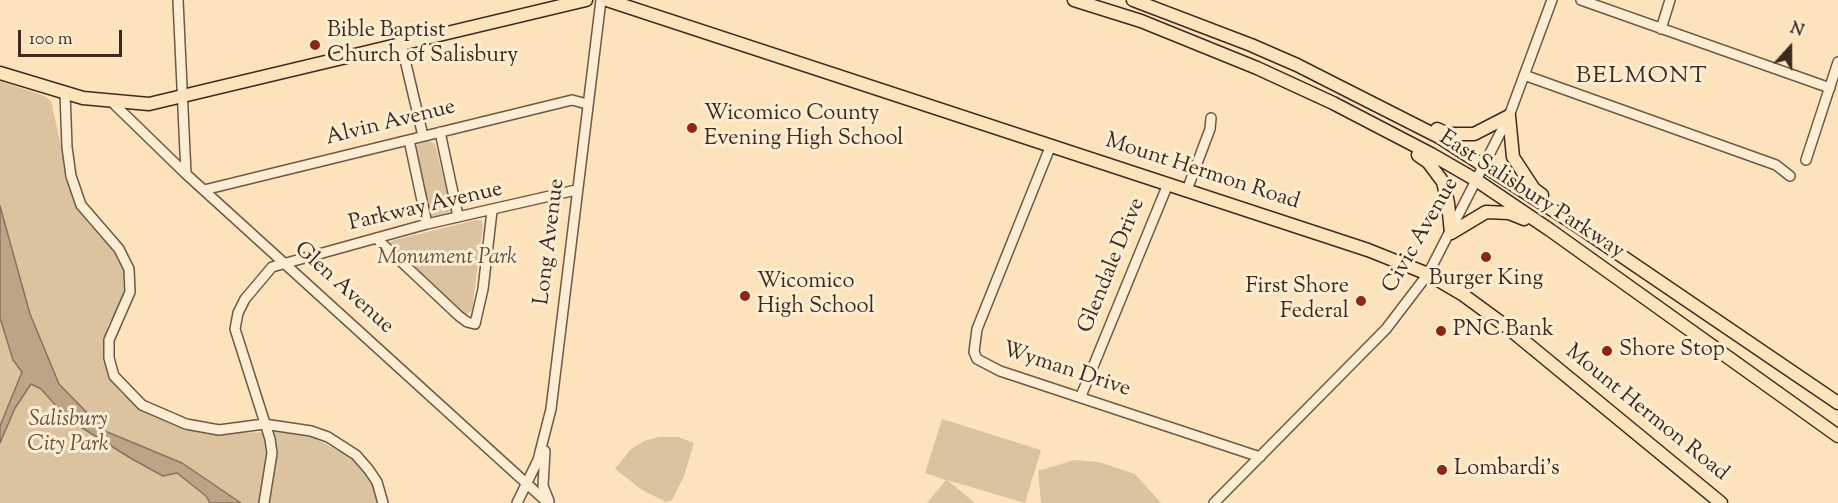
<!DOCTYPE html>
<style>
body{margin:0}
#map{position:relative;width:1838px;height:503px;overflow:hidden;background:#fce3bb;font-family:"Sorts Mill Goudy",serif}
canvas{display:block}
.north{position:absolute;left:1760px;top:18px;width:60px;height:60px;-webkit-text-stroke:4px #fdedd3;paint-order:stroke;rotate:21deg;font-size:16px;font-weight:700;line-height:24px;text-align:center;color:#3f291f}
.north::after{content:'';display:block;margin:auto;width:21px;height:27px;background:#3f291f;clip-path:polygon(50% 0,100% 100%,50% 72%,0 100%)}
.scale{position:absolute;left:18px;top:30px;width:104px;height:27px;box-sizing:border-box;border:3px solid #3f291f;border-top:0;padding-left:8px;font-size:18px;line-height:21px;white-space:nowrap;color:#3f291f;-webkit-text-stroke:4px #fdedd3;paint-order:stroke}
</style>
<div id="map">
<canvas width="1838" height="503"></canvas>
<div class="north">N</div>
<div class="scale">100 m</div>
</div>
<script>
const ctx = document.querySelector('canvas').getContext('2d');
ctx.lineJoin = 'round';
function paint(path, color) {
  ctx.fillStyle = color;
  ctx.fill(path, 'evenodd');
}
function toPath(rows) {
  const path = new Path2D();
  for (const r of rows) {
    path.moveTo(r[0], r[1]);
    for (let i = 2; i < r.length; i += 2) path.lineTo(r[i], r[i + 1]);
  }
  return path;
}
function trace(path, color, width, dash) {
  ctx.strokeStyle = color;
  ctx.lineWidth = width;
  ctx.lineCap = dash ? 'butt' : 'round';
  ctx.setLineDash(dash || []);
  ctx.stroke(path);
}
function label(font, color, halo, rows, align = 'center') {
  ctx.font = font + ' "Sorts Mill Goudy",serif';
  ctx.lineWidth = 6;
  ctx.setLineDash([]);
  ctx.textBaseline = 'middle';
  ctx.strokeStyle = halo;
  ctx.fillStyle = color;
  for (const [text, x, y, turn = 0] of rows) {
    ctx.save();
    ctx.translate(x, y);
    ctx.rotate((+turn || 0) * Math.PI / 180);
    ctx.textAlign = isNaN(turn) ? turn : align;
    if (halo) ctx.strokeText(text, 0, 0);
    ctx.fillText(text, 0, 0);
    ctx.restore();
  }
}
paint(toPath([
 [0,81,45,96,51,101,73,199,88,223,121,259,126,279,124,300,108,325,103,350,108,374,123,395,144,411,201,433,290,432,314,438,352,458,371,480,379,503,0,503],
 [429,141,435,144,452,213,451,216,431,220,413,146],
 [476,220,482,221,483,225,472,310,465,316,388,246,391,241],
 [942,419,1041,450,1025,503,947,480,975,503,927,503,946,480,925,473],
 [659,437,678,437,694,443,684,476,672,500,666,502,642,490,615,469,631,449,644,441],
 [1074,460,1099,462,1135,474,1161,503,1041,503,1038,471]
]), '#dcc3a0');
const water = toPath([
 [0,206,30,314,59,384,105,431,182,463,241,503,210,503,206,496,177,473,163,476,132,459,68,419,41,389,31,384,15,408,0,443,0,426,22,372,13,360,0,318,0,206]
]);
paint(water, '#bca486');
trace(water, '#8a735d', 1.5);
const minor = toPath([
 [178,0,186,174],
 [1581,0,1830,88],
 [1661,29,1670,0],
 [401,43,423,136],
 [1524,75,1776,165,1790,176],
 [65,93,67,147,71,176,81,205,119,249,129,269,130,292,109,340,109,358,114,376,142,405,186,424,219,430,264,424,311,431,328,437,356,455,369,470,377,482,383,503],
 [113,103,186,174,548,503],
 [440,132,458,216],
 [409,140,427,224],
 [1051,145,977,329,974,352,977,359,1000,371,1260,457],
 [1806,160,1838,62],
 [204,190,572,100,587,104],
 [1187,190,1210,129,1211,118],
 [376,238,459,316,467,322,475,324,483,289,492,211],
 [1081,396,1168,184],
 [545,451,543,486,549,501],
 [264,503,272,453,270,439,235,329,238,313,245,299,272,267,427,224,576,190],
 [517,503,538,460,551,409,601,0],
 [1214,503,1386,329,1428,274,1509,116,1552,0]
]);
const major = toPath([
 [607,0,1368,250,1428,274,1462,294,1507,327,1721,503],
 [1074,0,1141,21,1257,68,1333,103,1431,154,1476,180,1550,230,1838,436],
 [1133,0,1251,45,1297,65,1439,137,1579,227,1838,403],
 [0,73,83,98,149,104,586,0],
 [1437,129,1448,134,1474,134,1509,116,1513,157,1534,189,1542,195],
 [1418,155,1428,162,1443,182,1448,203,1451,233,1486,212,1509,213,1524,219]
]);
trace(minor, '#6e5846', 12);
trace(major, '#3f291f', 15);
trace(minor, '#fdedd3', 9);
trace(major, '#fce3bb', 12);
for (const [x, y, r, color] of [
 [315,45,6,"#8f2418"],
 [692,128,6,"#8f2418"],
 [1486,257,6,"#8f2418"],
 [745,296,6,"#8f2418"],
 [1361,301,6,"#8f2418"],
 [1441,331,6,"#8f2418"],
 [1607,351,6,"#8f2418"],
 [1442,470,6,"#8f2418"]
]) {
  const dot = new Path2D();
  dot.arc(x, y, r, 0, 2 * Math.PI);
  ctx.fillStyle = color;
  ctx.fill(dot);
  trace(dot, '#fdedd3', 2);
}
label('22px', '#3f291f', '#fdedd3', [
 ["Bible Baptist",327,32],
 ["Church of Salisbury",327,57],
 ["Wicomico County",704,115],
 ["Evening High School",704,140],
 ["Burger King",1486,280,"center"],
 ["Wicomico",757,283],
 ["High School",757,308],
 ["First Shore",1349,288,"right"],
 ["Federal",1349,313,"right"],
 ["PNC Bank",1453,331],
 ["Shore Stop",1619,351],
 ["Lombardi's",1454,470]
], 'left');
label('22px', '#3f291f', '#fdedd3', [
 ["Alvin Avenue",391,124,-14],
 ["Mount Hermon Road",1202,173,18],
 ["East Salisbury Parkway",1531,196,33],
 ["Parkway Avenue",426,208,-13],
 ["Civic Avenue",1422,236,-60],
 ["Long Avenue",551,242,-83],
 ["Glendale Drive",1113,266,-68],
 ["Glen Avenue",343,289,42],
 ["Wyman Drive",1066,371,18],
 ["Mount Hermon Road",1646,414,39]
]);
label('italic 22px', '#66503f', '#fdedd3', [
 ["Monument Park",447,259],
 ["Salisbury",68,421],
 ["City Park",68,446]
]);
ctx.letterSpacing = '1.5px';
label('24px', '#3f291f', '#fdedd3', [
 ["BELMONT",1642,78]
]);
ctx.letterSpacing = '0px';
</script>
